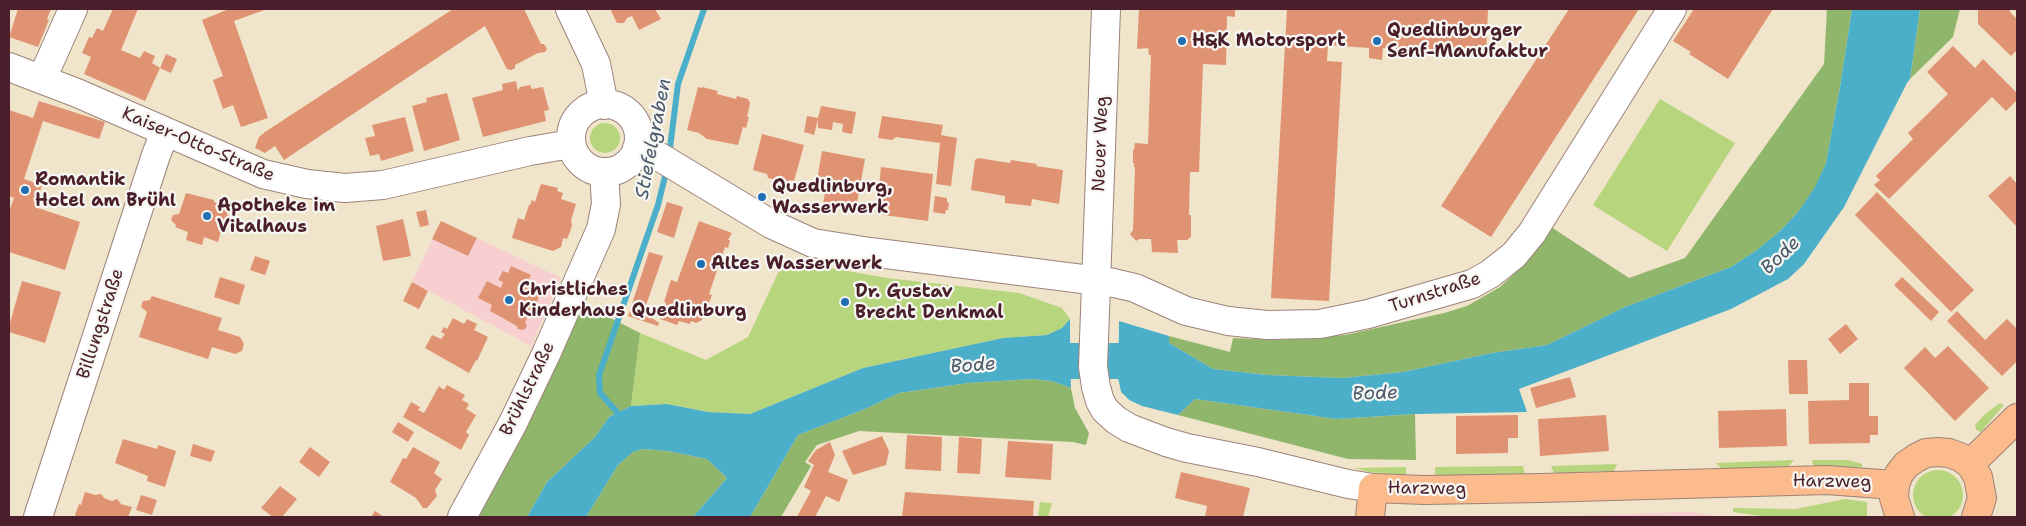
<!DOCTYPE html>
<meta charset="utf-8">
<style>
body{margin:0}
#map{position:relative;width:2026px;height:526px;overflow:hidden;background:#f0e4ca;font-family:"Shantell Sans",sans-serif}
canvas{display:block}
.frame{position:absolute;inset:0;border:10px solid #4a1f2b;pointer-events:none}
</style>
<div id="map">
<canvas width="2026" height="526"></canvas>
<div class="frame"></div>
</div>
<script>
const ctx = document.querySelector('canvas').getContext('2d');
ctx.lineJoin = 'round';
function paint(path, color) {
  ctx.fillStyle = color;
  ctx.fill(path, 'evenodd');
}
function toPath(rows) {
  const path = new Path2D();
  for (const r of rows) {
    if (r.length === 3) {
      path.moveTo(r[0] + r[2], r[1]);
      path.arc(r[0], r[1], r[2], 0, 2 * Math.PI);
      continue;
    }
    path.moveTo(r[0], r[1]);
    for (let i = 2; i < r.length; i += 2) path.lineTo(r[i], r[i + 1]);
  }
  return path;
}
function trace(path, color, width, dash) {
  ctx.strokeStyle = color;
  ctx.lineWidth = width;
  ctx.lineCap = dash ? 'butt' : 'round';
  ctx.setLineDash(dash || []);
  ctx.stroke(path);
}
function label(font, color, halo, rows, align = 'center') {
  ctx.font = font + ' "Shantell Sans",sans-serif';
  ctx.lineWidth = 4.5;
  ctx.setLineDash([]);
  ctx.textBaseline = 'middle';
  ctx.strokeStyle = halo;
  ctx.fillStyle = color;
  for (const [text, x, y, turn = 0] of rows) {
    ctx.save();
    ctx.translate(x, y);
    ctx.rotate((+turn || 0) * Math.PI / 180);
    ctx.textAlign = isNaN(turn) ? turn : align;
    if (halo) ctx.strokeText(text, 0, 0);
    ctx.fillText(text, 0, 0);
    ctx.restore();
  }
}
paint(toPath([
 [441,221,561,278,531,346,412,282],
 [1693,512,1721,517,1538,517,1685,512]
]), '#f7cfd0');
paint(toPath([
 [1660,99,1735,143,1667,251,1593,205],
 [605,138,15],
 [784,260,887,278,1019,293,1062,308,1070,319,1062,328,1047,335,1003,338,863,368,750,414,708,412,667,404,631,406,640,333,706,360,748,337],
 [2000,403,2004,405,1981,432,1976,430,1975,425,1986,413],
 [1794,460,1788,467,1722,469,1716,463],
 [1812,460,1848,460,1862,464,1862,467,1814,467],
 [1617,464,1614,471,1554,473,1551,466],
 [1523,466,1525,474,1435,476,1435,467],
 [1406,467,1406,475,1369,472,1354,468],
 [1938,495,25],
 [1845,499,1867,502,1867,517,1767,517,1733,512,1733,508,1796,509],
 [1040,502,1052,503,1048,517,1038,517]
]), '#b6d57c');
paint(toPath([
 [1827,9,1852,9,1840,87,1826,163,1816,187,1799,211,1780,231,1757,250,1731,267,1625,307,1547,345,1492,353,1403,372,1342,378,1268,375,1213,369,1169,343,1169,336,1230,352,1233,338,1276,340,1345,335,1444,313,1467,306,1500,287,1526,263,1551,227,1629,278,1685,258,1824,64],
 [1920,9,1960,9,1953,37,1910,79],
 [579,302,640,333,631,406,609,417,595,437,547,482,527,517,475,517],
 [1032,379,1052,381,1071,388,1075,408,1089,433,1086,445,1073,442,859,431,817,445,805,462,811,466,781,517,750,517,798,435,865,409,899,393,968,383],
 [1195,399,1337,419,1415,414,1416,460,1348,459,1178,415],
 [643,449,668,451,707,459,727,478,693,517,586,517,618,465,633,452]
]), '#90b66c');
paint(toPath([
 [1852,9,1920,9,1910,79,1907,83,1844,207,1804,264,1788,279,1731,309,1519,389,1527,412,1415,414,1337,419,1195,399,1178,415,1142,406,1129,400,1121,392,1117,372,1119,321,1169,336,1169,343,1213,369,1268,375,1342,378,1403,372,1492,353,1547,345,1625,307,1731,267,1757,250,1780,231,1799,211,1815,187,1826,163,1840,87],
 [1070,319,1071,388,1052,381,1032,379,968,383,899,393,865,409,798,435,750,517,693,517,727,478,707,459,668,451,643,449,633,452,618,465,586,517,527,517,547,482,595,437,609,417,631,406,667,404,708,412,750,414,863,368,1003,338,1047,335,1062,328]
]), '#4bafca');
paint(toPath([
 [1070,319,1072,319,1073,388,1071,391],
 [1116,320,1119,320,1118,380,1121,392,1129,400,1127,402,1119,393,1116,380]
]), '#f0e4ca');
trace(toPath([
 [669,156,678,84,704,9],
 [620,420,617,412,600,393,599,375,658,205,667,168]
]), '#4bafca', 6);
trace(toPath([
 [1021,361,1118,361,1166,371]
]), '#4bafca', 36);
paint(toPath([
 [18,9,51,9,47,19,49,20,38,47,9,37],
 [113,9,138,9,121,50,140,58,144,51,155,56,152,63,160,68,145,101,84,74,91,57,82,53,89,37,92,38,97,28,103,31],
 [229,9,267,9,234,21,268,118,241,127,233,105,223,109,213,80,223,76,202,20],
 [453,9,524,9,541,44,544,44,547,49,545,52,538,53,515,65,515,68,511,70,507,69,485,26,284,160,275,146,265,153,255,148,259,137,265,132],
 [615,9,655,9,661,19,639,30,632,16,627,18,624,23,617,23,611,11],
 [1139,9,1235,9,1235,17,1227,16,1226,65,1203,64,1199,172,1190,172,1189,215,1191,215,1191,237,1187,240,1177,240,1178,253,1152,252,1151,239,1139,239,1136,241,1130,234,1133,230,1135,167,1134,167,1134,163,1133,163,1133,150,1134,150,1135,143,1148,144,1151,55,1149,55,1148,48,1137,49],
 [1287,9,1488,10,1486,54,1383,48,1382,60,1369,58,1369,48,1328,45,1327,61,1342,62,1329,301,1271,298],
 [1569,9,1639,9,1491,237,1441,206],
 [1694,9,1773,9,1728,79,1689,54,1691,52,1673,41],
 [1978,9,2010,9,2010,12,2017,19,2017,50,2011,56,1978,24],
 [1953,46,1975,68,1983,59,2017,93,2017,100,2006,111,1992,97,1889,199,1874,185,1880,180,1876,176,1913,139,1908,133,1948,94,1927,72],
 [166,54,177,59,171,73,160,68],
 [516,81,518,91,520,87,530,85,532,89,543,87,549,110,544,111,546,121,483,137,472,98,503,90,502,84],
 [698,87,702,88,702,87,718,91,717,94,736,99,737,96,748,99,750,103,747,117,749,117,746,128,743,127,738,145,707,139,699,133,687,130],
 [447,93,460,140,424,151,412,106,427,102,426,98],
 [39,101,105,122,99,139,43,121,24,179,42,185,35,207,80,222,65,270,9,252,9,212,14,198,9,196,9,110,33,118],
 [821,106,856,112,852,134,842,132,843,124,833,122,832,130,818,128,818,119,814,135,804,132,807,116,818,118],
 [882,116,943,125,941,135,957,138,951,186,936,184,940,143,896,137,892,140,878,138],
 [405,117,414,151,381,161,379,154,370,156,365,138,375,136,372,125],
 [762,134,804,145,794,181,790,180,788,187,779,185,776,180,768,178,767,174,753,170],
 [822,151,865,159,856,209,853,213,842,211,839,206,823,204,827,182,817,180],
 [978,158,1010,163,1011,160,1037,164,1036,166,1063,170,1059,204,1032,199,1031,206,1005,203,1005,196,971,190,975,160],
 [881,167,933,174,928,221,876,214],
 [2010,176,2017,184,2017,227,1988,196],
 [541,184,558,188,557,191,563,193,561,199,576,204,571,220,572,225,570,232,567,239,563,238,561,247,553,251,512,238,518,218,524,220,529,205,530,205,532,200,535,202],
 [1877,192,1974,290,1951,312,1855,215],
 [186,193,214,200,214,202,229,207,227,215,231,217,228,230,222,228,218,242,204,237,202,245,186,240,188,232,175,227,176,225,171,220,173,215,179,214],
 [935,196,947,198,947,202,949,203,948,210,946,210,945,214,933,212],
 [667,202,683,207,674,238,657,232],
 [426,210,429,225,420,227,416,212],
 [403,219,411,256,383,261,376,226],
 [441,221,477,238,468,256,432,239],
 [699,221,732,233,728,240,730,240,728,248,725,247,709,294,712,295,702,320,696,323,691,321,690,324,679,321,677,325,660,319,666,302,664,302,671,280,677,282],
 [649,252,663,256,644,311,649,313,649,316,659,323,658,326,628,316],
 [255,256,270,261,265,275,250,270],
 [511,266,531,275,527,283,542,290,531,316,529,315,525,322,527,326,524,330,518,329,517,326,490,311,492,305,478,298,487,281,501,288,503,282,498,280,503,271,508,273],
 [220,277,245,285,239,305,214,297],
 [1902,277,1939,312,1931,321,1894,285],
 [22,281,61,292,45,343,9,332,9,326],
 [412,282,428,291,419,309,403,301],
 [152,296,222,318,218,330,240,337,244,344,242,351,235,354,212,347,208,359,139,337,147,312,141,307,143,301,150,300],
 [1957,311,1985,340,2007,319,2017,329,2017,361,2002,376,1947,321],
 [453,318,464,324,467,319,477,324,474,330,488,337,477,361,476,360,469,373,425,348,432,335,441,339,445,334,441,332,444,327,447,329],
 [1846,324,1858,339,1840,354,1828,339],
 [1948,346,1989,388,1955,421,1904,368,1925,347,1935,358],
 [1788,360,1807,360,1808,394,1789,394],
 [1570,377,1576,397,1536,408,1530,388],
 [1849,383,1869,383,1869,416,1878,416,1878,435,1870,435,1870,443,1809,444,1808,401,1849,400],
 [447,385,465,395,462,400,469,404,466,409,476,415,466,432,469,435,461,450,403,417,411,402,420,407,418,410,424,413,439,386,444,390],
 [1786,409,1787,446,1719,448,1718,411],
 [1518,415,1518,438,1508,438,1508,453,1456,454,1456,416],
 [1606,415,1609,451,1540,456,1538,419],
 [398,422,414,432,408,442,392,432],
 [907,435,942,437,941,471,905,469],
 [882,436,889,451,886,465,853,475,842,451],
 [959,437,982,439,980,474,957,473],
 [123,439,157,449,158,445,176,451,165,487,147,481,148,476,115,463],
 [1008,441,1053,444,1051,480,1005,477],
 [830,442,835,455,828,472,848,480,839,502,826,496,815,517,797,517,811,491,804,487,814,465,808,461,816,450],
 [193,444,215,451,211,462,190,456],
 [310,447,330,462,319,477,299,462],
 [413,447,440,462,434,473,442,479,435,490,437,496,427,508,423,508,416,498,390,482,403,458,406,459],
 [1181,472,1250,488,1243,517,1205,517,1207,506,1175,498],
 [280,486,297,499,282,517,273,517,261,508],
 [85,492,95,495,101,494,104,498,112,501,117,499,121,504,132,507,128,517,77,517,75,515,79,504,81,505],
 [905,492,1034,501,1033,517,902,517],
 [141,495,157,500,152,515,136,510],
 [375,511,384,517,371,517]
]), '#e09372');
const minor = toPath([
 [570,9,596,64,604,105],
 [1106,9,1093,367,1096,387,1100,401,1105,410,1116,420,1129,428,1166,442,1187,448,1258,462,1348,484,1373,488],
 [9,67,77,93,263,174,307,184,345,188,383,185,530,151,571,144],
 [42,79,73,9],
 [605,138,34],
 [637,148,653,153,771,224,813,243,870,252,1114,283,1135,288,1186,311,1228,321,1267,325,1320,324,1368,314,1472,284,1490,274,1514,255,1532,233,1672,9],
 [38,517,156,155,165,132],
 [462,517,513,423,546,354,601,229,606,204,604,172]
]);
const major = toPath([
 [1970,464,2017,418],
 [1370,517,1373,488,1424,490,1541,488,1826,480,1895,485],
 [1900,517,1894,498,1895,485,1899,474,1906,465,1916,458,1926,453,1938,452,1949,453,1960,457,1970,464,1978,477,1982,498,1976,517]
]);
trace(minor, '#9d827a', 30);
trace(major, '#9d827a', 30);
trace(minor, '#fff', 28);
trace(major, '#fbbb8c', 28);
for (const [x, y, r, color] of [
 [1182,41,5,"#1f6fb2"],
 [1377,41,5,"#1f6fb2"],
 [25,190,5,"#1f6fb2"],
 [762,197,5,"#1f6fb2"],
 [207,216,5,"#1f6fb2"],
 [701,264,5,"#1f6fb2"],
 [509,300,5,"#1f6fb2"],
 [845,302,5,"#1f6fb2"]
]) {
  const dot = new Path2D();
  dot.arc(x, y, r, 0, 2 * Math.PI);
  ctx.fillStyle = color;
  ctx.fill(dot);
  trace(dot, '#f6f6f2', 2);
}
label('bold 18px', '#4a1f2b', '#f6f6f2', [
 ["Quedlinburger",1387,31],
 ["Senf-Manufaktur",1387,52],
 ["H&K Motorsport",1192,41],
 ["Romantik",35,180],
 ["Hotel am Brühl",35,201],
 ["Quedlinburg,",772,187],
 ["Wasserwerk",772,208],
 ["Apotheke im",217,206],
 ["Vitalhaus",217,227],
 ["Altes Wasserwerk",711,264],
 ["Christliches",519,290],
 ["Kinderhaus Quedlinburg",519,311],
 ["Dr. Gustav",855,292],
 ["Brecht Denkmal",855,313]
], 'left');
label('18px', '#4a1f2b', '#f6f6f2', [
 ["Neuer Weg",1101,144,-88],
 ["Kaiser-Otto-Straße",198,145,23],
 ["Turnstraße",1435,293,-18],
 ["Billungstraße",101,324,-72],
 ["Brühlstraße",528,389,-64],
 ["Harzweg",1832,482,1],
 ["Harzweg",1427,489,1]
]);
label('italic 19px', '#4a596b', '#f6f6f2', [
 ["Stiefelgraben",654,139,-79],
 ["Bode",1781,256,-44],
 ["Bode",973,366,-4],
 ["Bode",1375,394,-2]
]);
</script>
